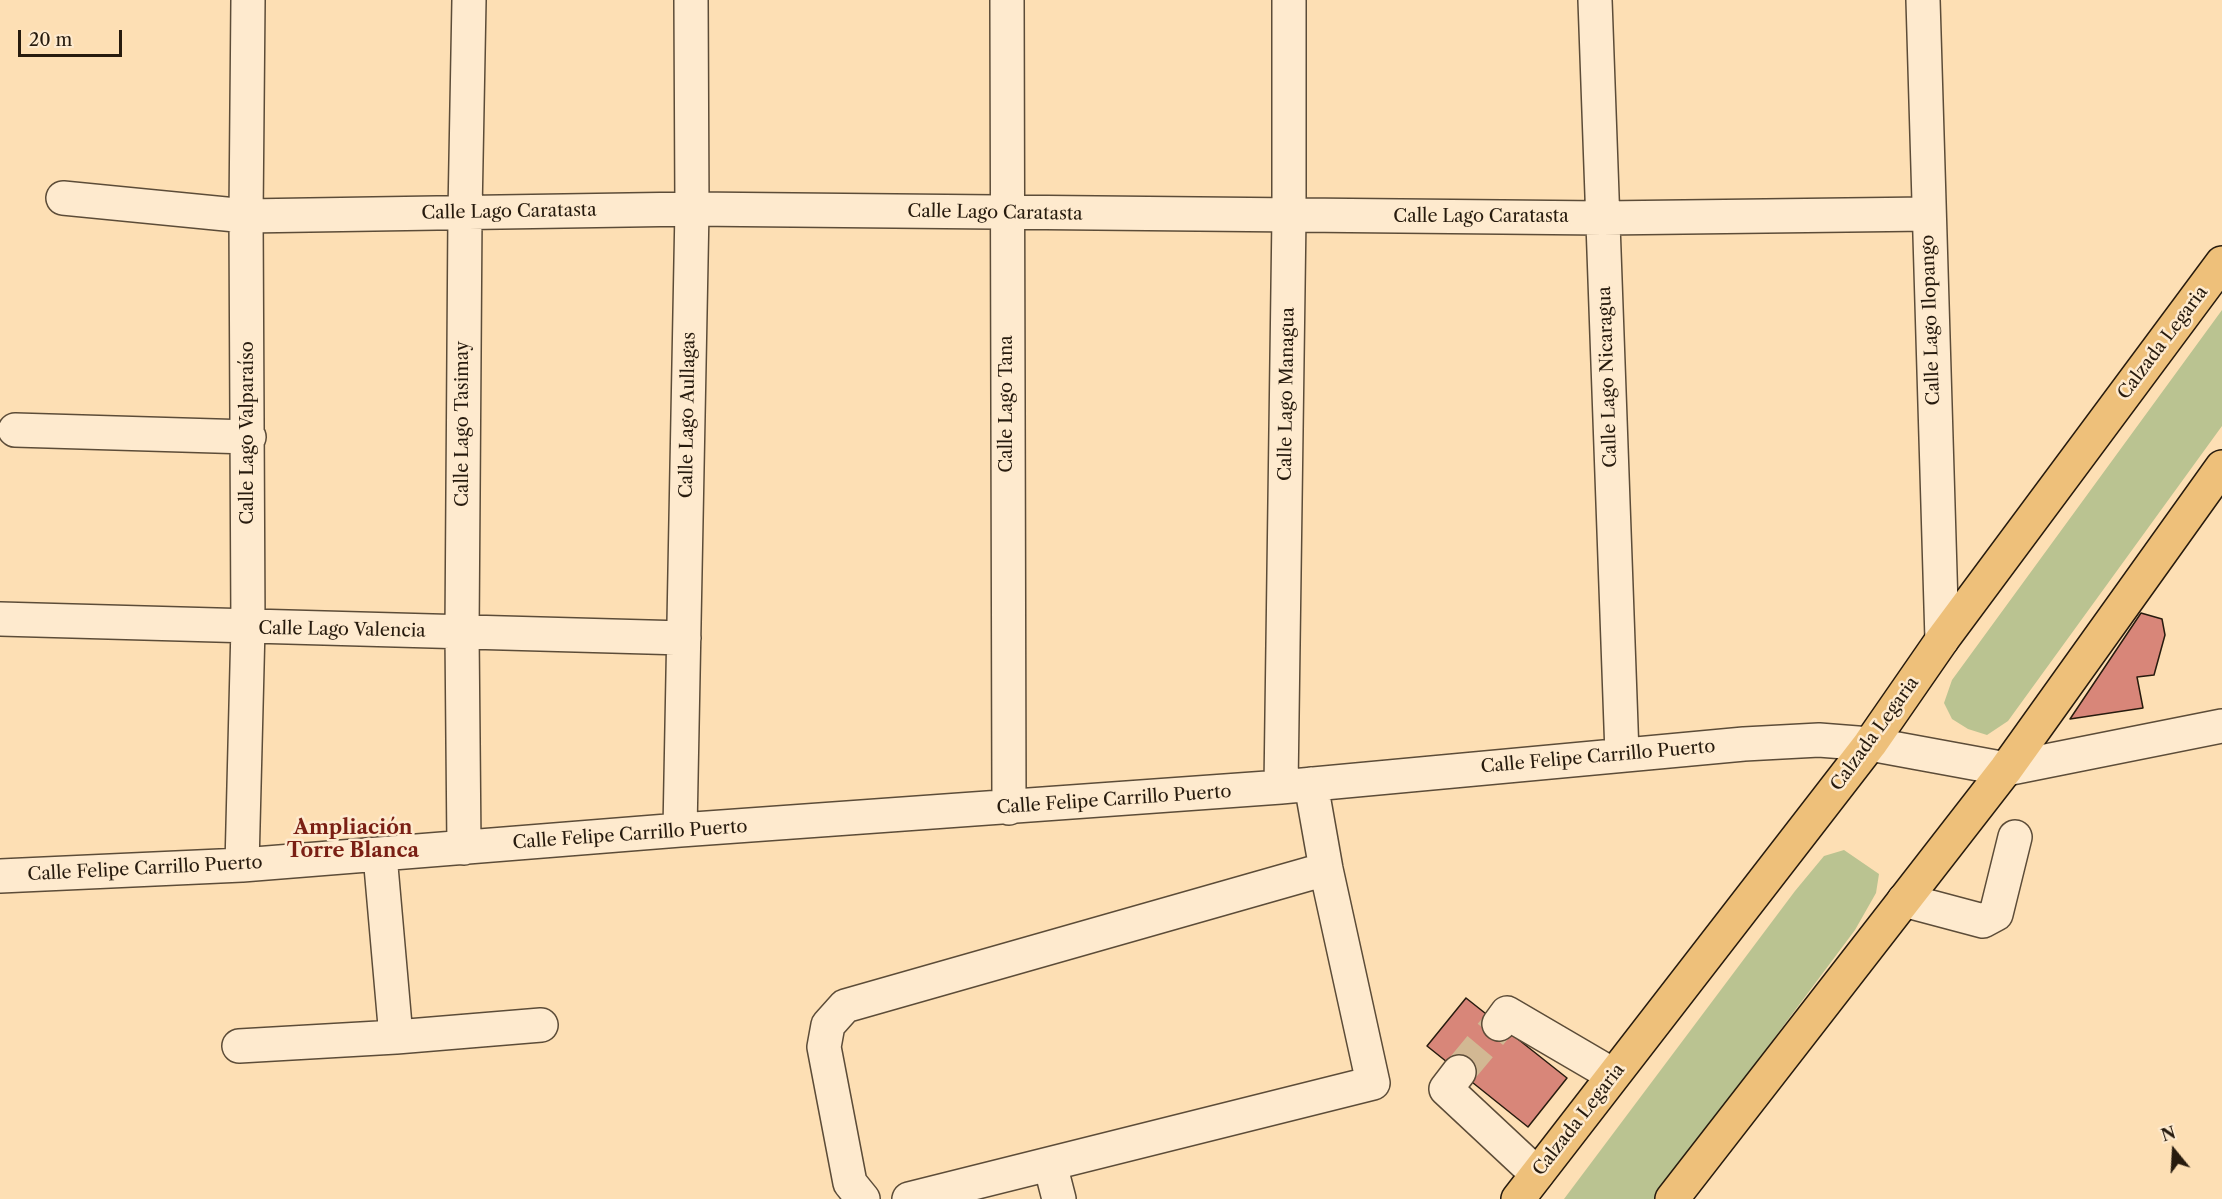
<!DOCTYPE html>
<meta charset="utf-8">
<style>
body{margin:0}
#map{position:relative;width:2222px;height:1199px;overflow:hidden;background:#fddfb4;font-family:"Libre Caslon Text",serif}
canvas{display:block}
.north{position:absolute;left:2144px;top:1121px;width:60px;height:60px;-webkit-text-stroke:4px #feeace;paint-order:stroke;rotate:342deg;font-size:16px;font-weight:700;line-height:24px;text-align:center;color:#271b0e}
.north::after{content:'';display:block;margin:auto;width:21px;height:27px;background:#271b0e;clip-path:polygon(50% 0,100% 100%,50% 72%,0 100%)}
.scale{position:absolute;left:18px;top:30px;width:104px;height:27px;box-sizing:border-box;border:3px solid #271b0e;border-top:0;padding-left:8px;font-size:18px;line-height:21px;white-space:nowrap;color:#271b0e;-webkit-text-stroke:4px #feeace;paint-order:stroke}
</style>
<div id="map">
<canvas width="2222" height="1199"></canvas>
<div class="north">N</div>
<div class="scale">20 m</div>
</div>
<script>
const ctx = document.querySelector('canvas').getContext('2d');
ctx.lineJoin = 'round';
function paint(path, color) {
  ctx.fillStyle = color;
  ctx.fill(path, 'evenodd');
}
function toPath(rows) {
  const path = new Path2D();
  for (const r of rows) {
    path.moveTo(r[0], r[1]);
    for (let i = 2; i < r.length; i += 2) path.lineTo(r[i], r[i + 1]);
  }
  return path;
}
function trace(path, color, width, dash) {
  ctx.strokeStyle = color;
  ctx.lineWidth = width;
  ctx.lineCap = dash ? 'butt' : 'round';
  ctx.setLineDash(dash || []);
  ctx.stroke(path);
}
function label(font, color, halo, rows, align = 'center') {
  ctx.font = font + ' "Libre Caslon Text",serif';
  ctx.lineWidth = 5;
  ctx.setLineDash([]);
  ctx.textBaseline = 'middle';
  ctx.strokeStyle = halo;
  ctx.fillStyle = color;
  for (const [text, x, y, turn = 0] of rows) {
    ctx.save();
    ctx.translate(x, y);
    ctx.rotate((+turn || 0) * Math.PI / 180);
    ctx.textAlign = isNaN(turn) ? turn : align;
    if (halo) ctx.strokeText(text, 0, 0);
    ctx.fillText(text, 0, 0);
    ctx.restore();
  }
}
paint(toPath([
 [2222,310,2222,426,2008,721,1987,735,1968,729,1952,719,1944,703,1952,680],
 [1844,850,1879,874,1876,893,1855,930,1654,1199,1564,1199,1795,891,1824,856]
]), '#bac391');
const building = toPath([
 [2141,613,2162,619,2165,635,2154,675,2137,677,2143,708,2070,719,2141,613],
 [1466,998,1567,1078,1528,1127,1427,1046,1466,998]
]);
paint(building, '#d88679');
trace(building, '#271b0e', 1.5);
trace(toPath([
 [1459,1072,1499,1024]
]), '#d2b893', 33, [33, 16]);
const minor = toPath([
 [1007,0,1009,808],
 [1595,0,1622,754],
 [1923,0,1942,640],
 [63,198,246,216,692,209,1603,218,1928,214],
 [15,430,249,437],
 [0,619,684,638],
 [1281,787,1289,216,1289,0],
 [680,830,692,209,691,0],
 [464,848,462,633,465,213,469,0],
 [380,855,396,1037],
 [242,865,248,627,246,216,248,0],
 [0,876,242,865,680,830,1281,787,1744,744,1819,740,1870,744,2006,769,2222,726],
 [1904,900,1983,921,1996,914,2015,837],
 [1499,1024,1507,1013,1613,1075],
 [239,1046,396,1037,541,1025],
 [1459,1072,1446,1089,1537,1174],
 [1050,1164,1059,1199],
 [863,1199,850,1183,824,1047,828,1025,845,1006,1326,869],
 [909,1199,1373,1083,1326,869,1311,784]
]);
const major = toPath([
 [1518,1199,1870,744,1942,640,2222,263],
 [1672,1199,2006,769,2222,467]
]);
trace(minor, '#5c4c38', 36);
trace(major, '#271b0e', 36);
trace(minor, '#feeace', 33);
trace(major, '#eec07a', 33);
label('18px', '#271b0e', '#feeace', [
 ["Calle Lago Caratasta",509,212,-1],
 ["Calle Lago Caratasta",995,213,1],
 ["Calle Lago Caratasta",1481,217],
 ["Calle Lago Ilopango",1931,320,-92],
 ["Calzada Legaria",2163,343,-53],
 ["Calle Lago Nicaragua",1608,377,-92],
 ["Calle Lago Managua",1287,394,-89],
 ["Calle Lago Tana",1007,404,-90],
 ["Calle Lago Aullagas",688,415,-89],
 ["Calle Lago Tasimay",463,424,-90],
 ["Calle Lago Valparaíso",248,433,-90],
 ["Calle Lago Valencia",342,630,1],
 ["Calzada Legaria",1875,734,-54],
 ["Calle Felipe Carrillo Puerto",1598,757,-5],
 ["Calle Felipe Carrillo Puerto",1114,800,-4],
 ["Calle Felipe Carrillo Puerto",630,835,-4],
 ["Calle Felipe Carrillo Puerto",145,869,-3],
 ["Calzada Legaria",1579,1120,-52]
]);
label('bold 20px', '#7a1f14', '#feeace', [
 ["Ampliación",353,828],
 ["Torre Blanca",353,851]
]);
</script>
